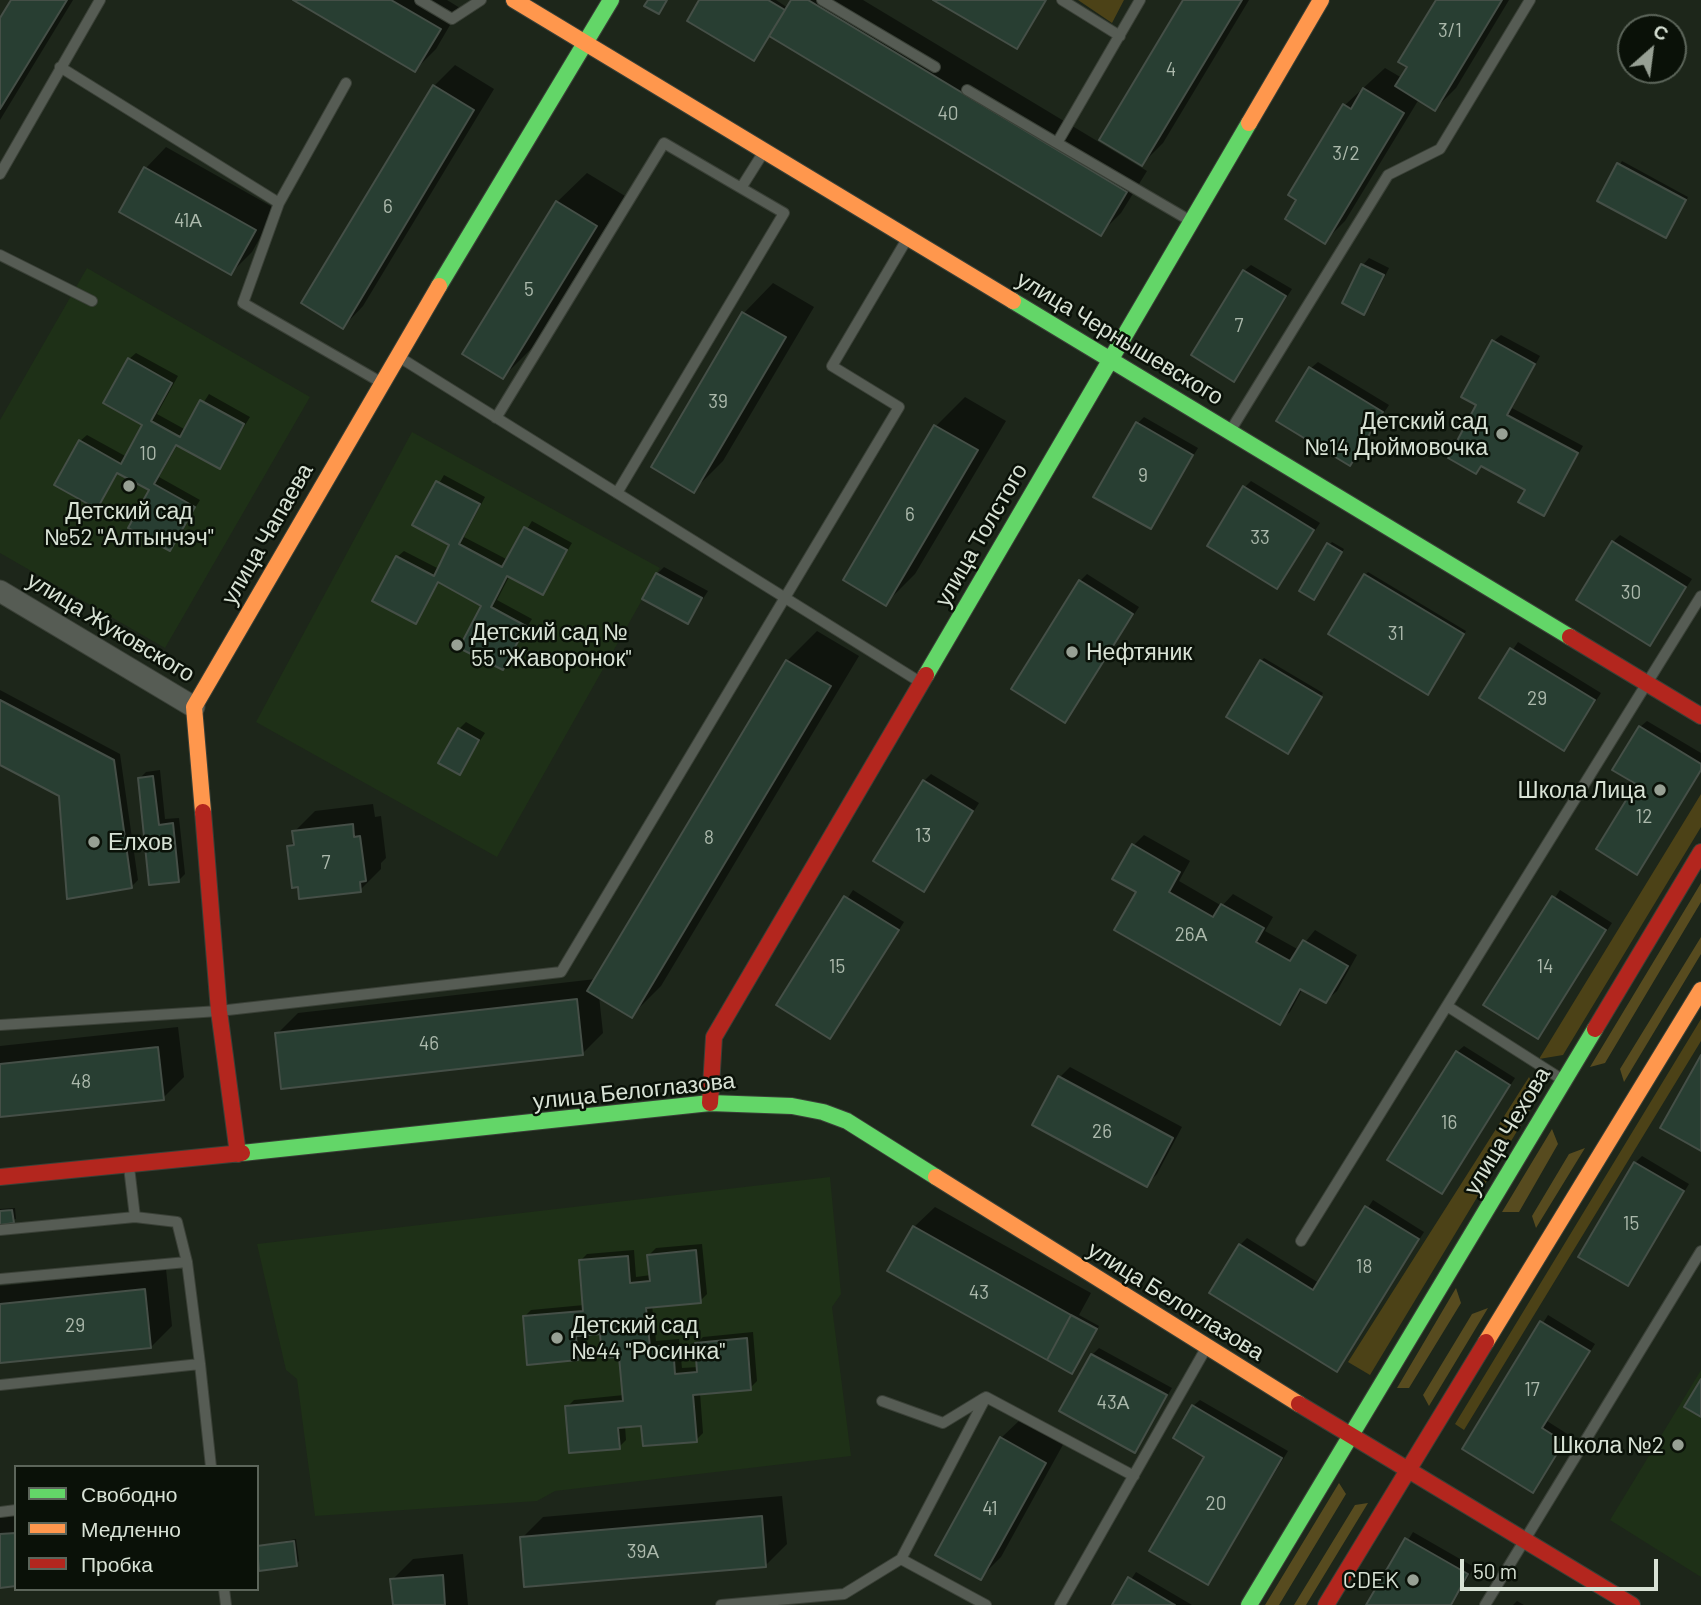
<!DOCTYPE html>
<meta charset="utf-8">
<style>
body{margin:0}
#map{position:relative;width:1701px;height:1605px;overflow:hidden;background:#1d261a;font-family:Barlow,sans-serif}
canvas{display:block}
.legend{position:absolute;left:14px;top:1465px;width:245px;height:126px;box-sizing:border-box;background:#0a1108;border:2px solid #5c655a;margin:0;padding:9px 12px;list-style:none;font-size:21px;color:#d8e2d5}
.legend li{display:flex;align-items:center;gap:14px;height:35px}
.legend b{width:35px;border:2px solid #5c655a}
.north{position:absolute;left:1617px;top:14px;width:70px;height:70px;box-sizing:border-box;background:#0a1108;border:2px solid #5c655a;border-radius:50%;rotate:28deg;font-size:19px;font-weight:700;line-height:28px;text-align:center;color:#d8e2d5}
.north::after{content:'';display:block;margin:auto;width:24px;height:32px;background:#97a094;clip-path:polygon(50% 0,100% 100%,50% 72%,0 100%)}
.scale{position:absolute;left:1460px;top:1559px;width:198px;height:32px;box-sizing:border-box;border:4px solid #d8e2d5;border-top:0;padding-left:9px;font-size:21px;line-height:24px;white-space:nowrap;color:#d8e2d5;-webkit-text-stroke:5px #0a1108;paint-order:stroke}
</style>
<div id="map">
<canvas width="1701" height="1605"></canvas>
<ul class="legend">
<li><b style="height:9px;background:#63d668"></b>Свободно</li>
<li><b style="height:9px;background:#ff974d"></b>Медленно</li>
<li><b style="height:9px;background:#b3261e"></b>Пробка</li>
</ul>
<div class="north">С</div>
<div class="scale">50 m</div>
</div>
<script>
const ctx = document.querySelector('canvas').getContext('2d');
ctx.lineJoin = 'round';
function paint(path, color) {
  ctx.fillStyle = color;
  ctx.fill(path, 'evenodd');
}
function toPath(rows) {
  const path = new Path2D();
  for (const r of rows) {
    path.moveTo(r[0], r[1]);
    for (let i = 2; i < r.length; i += 2) path.lineTo(r[i], r[i + 1]);
  }
  return path;
}
function trace(path, color, width, dash) {
  ctx.strokeStyle = color;
  ctx.lineWidth = width;
  ctx.lineCap = dash ? 'butt' : 'round';
  ctx.setLineDash(dash || []);
  ctx.stroke(path);
}
function label(font, color, halo, rows, align = 'center') {
  ctx.font = font + ' Barlow,sans-serif';
  ctx.lineWidth = 5;
  ctx.setLineDash([]);
  ctx.textBaseline = 'middle';
  ctx.strokeStyle = halo;
  ctx.fillStyle = color;
  for (const [text, x, y, turn = 0] of rows) {
    ctx.save();
    ctx.translate(x, y);
    ctx.rotate((+turn || 0) * Math.PI / 180);
    ctx.textAlign = isNaN(turn) ? turn : align;
    if (halo) ctx.strokeText(text, 0, 0);
    ctx.fillText(text, 0, 0);
    ctx.restore();
  }
}
paint(toPath([
 [87,268,310,397,165,648,0,553,0,420],
 [412,432,660,568,497,857,256,722],
 [830,1177,841,1294,832,1307,851,1456,555,1491,537,1501,315,1516,297,1379,286,1370,257,1244],
 [1701,1370,1701,1577,1610,1520]
]), '#1e3017');
paint(toPath([
 [1078,0,1124,0,1112,23],
 [1701,794,1701,827,1563,1055,1539,1059],
 [1701,1019,1701,1041,1464,1430,1455,1424],
 [1529,1077,1535,1088,1534,1103,1370,1375,1348,1362]
]), '#4c4217');
paint(toPath([
 [1701,883,1701,902,1605,1063,1590,1067],
 [1701,937,1701,954,1624,1082,1620,1069],
 [1552,1129,1558,1144,1519,1212,1502,1212],
 [1585,1148,1536,1228,1532,1216,1569,1154],
 [1456,1288,1461,1303,1409,1388,1397,1388],
 [1488,1308,1429,1406,1423,1395,1472,1314],
 [1339,1483,1346,1494,1279,1605,1265,1605],
 [1368,1503,1306,1605,1294,1605,1355,1505]
]), '#574b1f');
paint(toPath([
 [13,0,73,0,0,120,0,21],
 [296,0,447,0,460,8,436,49,415,70],
 [701,0,776,0,788,8,793,0,863,0,1147,171,1121,213,1100,234,769,34],
 [937,0,1047,0,1017,47],
 [1185,0,1249,0,1163,143,1142,164],
 [1438,0,1509,0,1456,88,1435,109,1419,99,1345,221,1324,242,1345,105,1385,68,1402,78],
 [455,65,494,89,363,306,343,327,434,86],
 [166,147,276,209,252,252,231,273,146,168],
 [1622,161,1688,197,1668,233,1599,200],
 [587,173,625,196,532,348,503,377,557,202],
 [1369,258,1389,268,1370,306,1363,312,1363,265],
 [1251,265,1292,289,1234,380,1244,271],
 [773,283,814,307,723,461,694,490,653,466,744,313],
 [1501,335,1540,356,1512,408,1583,446,1543,514,1527,489,1483,465,1476,471,1479,405,1494,341],
 [136,353,178,376,157,414,186,430,209,394,250,417,219,467,178,444,159,477,200,500,170,549,151,489,119,472,97,507,80,441,87,435,127,457,144,425,129,359],
 [1318,362,1389,405,1350,464,1311,368],
 [965,397,1006,421,915,574,886,603,936,426],
 [1144,417,1198,448,1150,527,1137,424],
 [444,475,485,497,464,537,508,560,532,521,572,543,542,593,510,575,497,600,532,619,502,668,484,605,440,581,415,622,397,557,404,551,439,569,451,544,415,525],
 [1251,481,1320,523,1277,587,1245,487],
 [1620,535,1692,579,1650,643,1613,542],
 [1332,542,1344,549,1316,595,1329,545],
 [664,567,708,591,688,622,657,574],
 [1368,572,1466,631,1431,690,1365,575],
 [1087,574,1139,607,1064,721,1080,581],
 [817,631,859,656,661,986,631,1016,599,996,603,1033,582,1054,277,1034,298,1013,596,979,787,661],
 [1518,642,1601,693,1564,749,1481,698],
 [1264,658,1323,693,1290,748,1261,661],
 [0,690,120,754,138,880,131,887,60,795,0,763],
 [1647,721,1701,753,1701,772,1637,873,1640,727],
 [466,722,485,733,459,773,459,729],
 [160,770,165,819,179,818,185,874,178,881,140,778,146,772],
 [931,774,979,803,923,890,924,781],
 [373,804,375,817,381,816,386,858,381,863,381,869,360,890,289,846,295,841,294,832,315,811],
 [1144,835,1190,861,1179,881,1222,906,1233,894,1273,917,1265,931,1299,950,1315,930,1357,955,1337,991,1326,1001,1303,988,1290,1012,1279,1022,1138,892,1133,846],
 [853,890,904,922,830,1037,778,1004],
 [1560,890,1612,923,1537,1036,1486,1004],
 [178,1027,184,1077,163,1098,0,1115,0,1046],
 [1464,1046,1515,1078,1441,1192,1457,1052],
 [1070,1067,1182,1127,1157,1174,1146,1185,1060,1077],
 [1642,1156,1689,1184,1628,1284,1635,1163],
 [1373,1200,1424,1232,1337,1369,1240,1245,1247,1238,1319,1283],
 [935,1207,1091,1293,1079,1315,1099,1326,1072,1372,914,1227],
 [15,1208,16,1219,0,1223,0,1209],
 [702,1244,707,1294,700,1301,652,1305,656,1341,679,1339,682,1368,698,1367,696,1344,703,1337,753,1332,757,1381,750,1388,700,1393,703,1433,696,1440,643,1424,625,1426,626,1440,619,1447,567,1407,574,1400,624,1395,620,1355,601,1332,583,1334,584,1352,577,1359,524,1317,531,1310,584,1305,580,1261,587,1254,634,1250,636,1277,651,1275,649,1255,656,1248],
 [166,1269,172,1326,151,1347,0,1362,0,1286],
 [1548,1315,1595,1344,1547,1421,1569,1435,1532,1490,1464,1449],
 [1099,1348,1172,1388,1134,1451,1092,1355],
 [1200,1400,1288,1451,1208,1583,1206,1456,1193,1406],
 [1022,1418,1065,1441,1001,1557,980,1578,1001,1438],
 [782,1496,787,1544,766,1565,522,1538,543,1517],
 [16,1515,16,1584,0,1586,0,1516],
 [1413,1532,1474,1567,1452,1605,1368,1605],
 [296,1539,299,1561,296,1564,257,1547],
 [463,1554,468,1605,394,1605,392,1580,413,1559],
 [1136,1572,1192,1605,1114,1605],
 [1517,1601,1524,1605,1513,1605]
]), '#0007');
const building = toPath([
 [11,0,67,0,0,109,0,18,11,0],
 [293,0,391,0,441,29,415,72,293,0],
 [648,0,667,0,659,14,644,6,648,0],
 [699,0,768,0,785,10,754,61,687,21,699,0],
 [791,0,808,0,1127,192,1101,236,769,36,791,0],
 [933,0,1046,0,1017,49,933,0],
 [1183,0,1242,0,1142,166,1099,140,1183,0],
 [1436,0,1502,0,1435,111,1395,86,1407,67,1398,62,1436,0],
 [433,85,474,110,343,329,301,303,433,85],
 [1363,88,1404,113,1325,244,1285,219,1296,200,1288,195,1343,104,1351,109,1363,88],
 [1617,163,1686,200,1666,238,1597,201,1617,163],
 [144,167,256,230,231,275,119,212,144,167],
 [556,201,597,226,503,379,462,354,556,201],
 [1361,264,1384,275,1364,315,1342,303,1361,264],
 [1243,270,1286,296,1234,382,1191,355,1243,270],
 [742,312,786,337,694,493,651,467,742,312],
 [1492,340,1535,364,1507,415,1578,453,1544,516,1518,502,1525,490,1481,466,1476,474,1448,458,1476,405,1461,397,1492,340],
 [128,358,172,383,151,421,180,437,200,400,244,424,220,469,176,445,154,484,195,507,170,551,128,528,149,490,117,473,97,509,54,485,79,440,121,464,142,425,103,403,128,358],
 [1309,367,1383,412,1350,466,1276,421,1309,367],
 [1136,422,1193,455,1151,529,1093,497,1136,422],
 [934,425,978,450,886,606,843,580,934,425],
 [436,481,480,504,459,544,502,567,524,527,567,550,543,595,507,576,491,607,526,626,503,670,459,648,481,606,438,582,416,624,372,601,396,556,434,576,449,545,412,525,436,481],
 [1243,486,1314,530,1277,589,1207,546,1243,486],
 [1612,541,1686,587,1650,646,1576,600,1612,541],
 [1327,543,1342,552,1314,600,1299,591,1327,543],
 [656,573,702,598,688,624,642,599,656,573],
 [1364,574,1464,634,1428,695,1328,634,1364,574],
 [1079,580,1133,614,1065,723,1011,689,1079,580],
 [1510,648,1595,700,1564,751,1479,698,1510,648],
 [786,660,831,686,632,1018,587,991,786,660],
 [1260,660,1322,697,1288,754,1226,717,1260,660],
 [0,700,114,760,132,888,67,899,59,796,0,765,0,700],
 [1639,726,1701,764,1701,770,1637,875,1596,849,1636,784,1612,770,1639,726],
 [458,728,479,740,460,775,438,763,458,728],
 [153,776,159,825,173,823,179,882,149,885,138,778,153,776],
 [923,780,973,811,924,892,873,861,923,780],
 [353,824,354,837,360,836,366,881,360,882,361,892,299,899,298,887,292,888,287,846,294,845,292,831,353,824],
 [1132,844,1180,872,1169,892,1213,917,1221,904,1264,928,1256,942,1290,961,1303,940,1348,966,1326,1003,1300,989,1280,1025,1114,930,1136,892,1112,879,1132,844],
 [844,896,899,930,830,1039,776,1005,844,896],
 [1552,896,1606,930,1538,1039,1483,1005,1552,896],
 [577,999,583,1055,281,1089,275,1033,577,999],
 [158,1047,164,1100,0,1117,0,1064,158,1047],
 [1456,1051,1510,1085,1442,1194,1387,1160,1456,1051],
 [1701,1055,1701,1151,1660,1128,1701,1055],
 [1058,1076,1173,1138,1147,1187,1032,1125,1058,1076],
 [1634,1162,1684,1191,1628,1286,1578,1257,1634,1162],
 [1365,1206,1419,1239,1337,1372,1209,1293,1239,1244,1313,1290,1365,1206],
 [12,1210,14,1223,0,1225,0,1211,12,1210],
 [913,1226,1071,1315,1047,1360,887,1271,913,1226],
 [696,1250,701,1303,646,1308,650,1347,673,1345,675,1374,697,1372,695,1343,747,1338,751,1390,693,1395,697,1442,643,1446,641,1426,618,1428,620,1449,569,1453,565,1406,623,1401,619,1357,602,1358,600,1334,576,1336,578,1360,527,1365,523,1316,583,1311,579,1260,628,1256,630,1283,650,1281,647,1255,696,1250],
 [145,1289,151,1348,0,1363,0,1304,145,1289],
 [1071,1315,1097,1329,1072,1374,1047,1360,1071,1315],
 [1540,1321,1590,1351,1542,1428,1564,1442,1533,1493,1462,1449,1540,1321],
 [1091,1354,1167,1395,1135,1453,1059,1411,1091,1354],
 [1701,1379,1701,1417,1684,1407,1701,1379],
 [1192,1405,1282,1458,1208,1585,1149,1551,1204,1457,1173,1438,1192,1405],
 [1000,1437,1046,1463,981,1580,935,1555,1000,1437],
 [762,1516,766,1567,524,1587,520,1537,762,1516],
 [16,1533,16,1586,0,1588,0,1534,16,1533],
 [1405,1538,1468,1574,1451,1605,1366,1605,1405,1538],
 [294,1541,297,1566,259,1571,257,1546,294,1541],
 [443,1575,445,1605,393,1605,390,1579,443,1575],
 [1128,1577,1175,1605,1112,1605,1128,1577]
]);
paint(building, '#283e32');
trace(building, '#454f47', 2);
const lane = toPath([
 [420,0,452,19,481,0],
 [822,0,935,67],
 [1062,0,1120,36],
 [1140,0,1057,143,1189,220],
 [60,67,279,203,243,303,377,380],
 [967,90,1057,143],
 [0,174,100,0],
 [279,203,346,83],
 [0,255,92,301],
 [399,357,920,682],
 [496,418,664,143,741,188,763,153],
 [1232,428,1388,175,1440,149,1530,0],
 [617,493,784,213,741,188],
 [1447,1006,1563,1080],
 [0,1025,219,1011,561,972,899,407,832,366,907,239],
 [129,1167,135,1217,177,1222,187,1262,200,1364],
 [0,1230,135,1217],
 [1301,1241,1701,596],
 [0,1279,187,1262],
 [0,1385,200,1364,211,1467],
 [882,1401,943,1423,984,1398],
 [0,1512,16,1510],
 [901,1559,986,1605],
 [224,1589,226,1605],
 [721,1605,844,1594,901,1559,986,1397,1134,1476],
 [1060,1605,1205,1350],
 [1485,1605,1701,1251]
]);
const street = toPath([
 [0,591,194,707]
]);
const fast = toPath([
 [439,286,611,0],
 [1013,301,1570,637],
 [926,675,1249,123],
 [242,1153,710,1103,792,1106,823,1112,847,1121,936,1177],
 [1249,1605,1595,1029]
]);
const slow = toPath([
 [514,0,1013,301],
 [1249,123,1321,0],
 [203,812,194,707,439,286],
 [936,1177,1299,1404],
 [1486,1342,1701,990]
]);
const jam = toPath([
 [1570,637,1701,716],
 [203,812,219,1011,238,1154],
 [1595,1029,1701,852],
 [710,1103,714,1037,926,675],
 [0,1177,242,1153],
 [1299,1404,1632,1605],
 [1326,1605,1486,1342]
]);
trace(lane, '#3a4037', 12);
trace(street, '#3a4037', 23);
trace(fast, '#3a4037', 18);
trace(slow, '#3a4037', 18);
trace(jam, '#3a4037', 18);
trace(lane, '#565c54', 10);
trace(street, '#565c54', 21);
trace(fast, '#63d668', 16);
trace(slow, '#ff974d', 16);
trace(jam, '#b3261e', 16);
for (const [x, y, r, color] of [
 [1502,434,7,"#97a094"],
 [129,486,7,"#97a094"],
 [457,645,7,"#97a094"],
 [1072,652,7,"#97a094"],
 [1660,790,7,"#97a094"],
 [94,842,7,"#97a094"],
 [557,1338,7,"#97a094"],
 [1678,1445,7,"#97a094"],
 [1413,1580,7,"#97a094"]
]) {
  const dot = new Path2D();
  dot.arc(x, y, r, 0, 2 * Math.PI);
  ctx.fillStyle = color;
  ctx.fill(dot);
  trace(dot, '#0a1108', 2.5);
}
label('19px', '#acb9ac', null, [
 ["3/1",1450,31],
 ["4",1171,70],
 ["40",948,114],
 ["3/2",1346,154],
 ["6",388,207],
 ["41А",188,221],
 ["5",529,290],
 ["7",1239,326],
 ["39",718,402],
 ["10",148,454],
 ["9",1143,476],
 ["6",910,515],
 ["33",1260,538],
 ["30",1631,593],
 ["31",1396,634],
 ["29",1537,699],
 ["12",1644,817],
 ["13",923,836],
 ["8",709,838],
 ["7",326,863],
 ["26А",1191,935],
 ["15",837,967],
 ["14",1545,967],
 ["46",429,1044],
 ["48",81,1082],
 ["16",1449,1123],
 ["26",1102,1132],
 ["15",1631,1224],
 ["18",1364,1267],
 ["43",979,1293],
 ["29",75,1326],
 ["17",1532,1390],
 ["43А",1113,1403],
 ["20",1216,1504],
 ["41",990,1509],
 ["39А",643,1552]
]);
label('23px', '#d8e2d5', '#0a1108', [
 ["улица Чернышевского",1120,338,31],
 ["улица Чапаева",267,534,-60],
 ["улица Толстого",981,535,-60],
 ["улица Жуковского",111,627,31],
 ["улица Белоглазова",634,1091,-6],
 ["улица Чехова",1507,1131,-59],
 ["улица Белоглазова",1176,1301,32]
]);
label('23px', '#d8e2d5', '#0a1108', [
 ["Детский сад",1488,421],
 ["№14 Дюймовочка",1488,447],
 ["Детский сад",129,511,"center"],
 ["№52 \"Алтынчэч\"",129,537,"center"],
 ["Детский сад №",471,632,"left"],
 ["55 \"Жаворонок\"",471,658,"left"],
 ["Нефтяник",1086,652,"left"],
 ["Школа Лица",1646,790],
 ["Елхов",108,842,"left"],
 ["Детский сад",571,1325,"left"],
 ["№44 \"Росинка\"",571,1351,"left"],
 ["Школа №2",1664,1445],
 ["CDEK",1399,1580]
], 'right');
</script>
